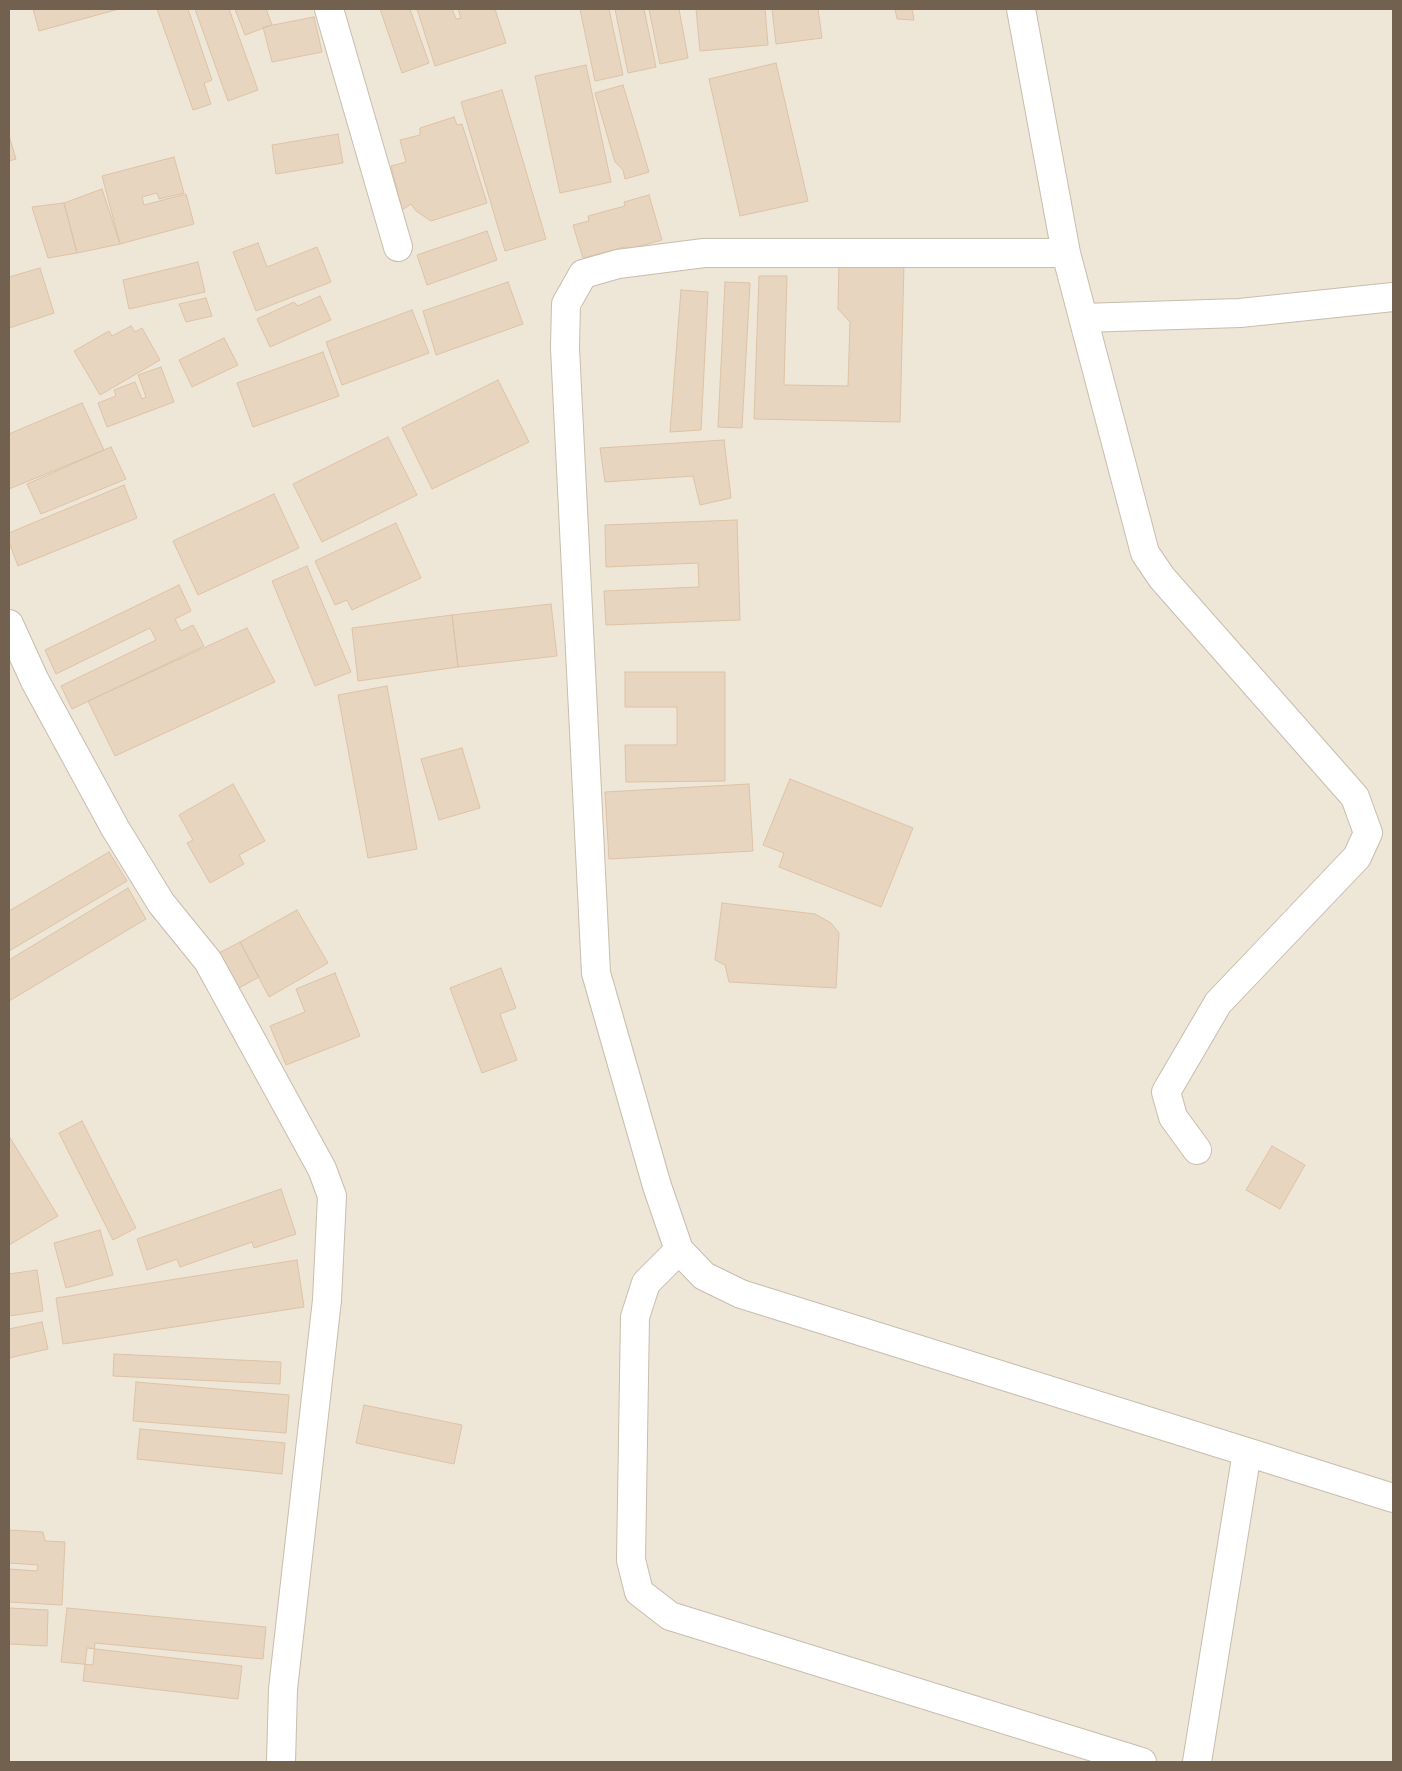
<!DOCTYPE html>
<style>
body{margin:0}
#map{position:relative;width:1402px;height:1771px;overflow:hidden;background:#faf6e9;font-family:Montserrat,sans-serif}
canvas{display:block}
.frame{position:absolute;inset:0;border:10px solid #73614f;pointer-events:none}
</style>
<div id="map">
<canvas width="1402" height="1771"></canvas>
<div class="frame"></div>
</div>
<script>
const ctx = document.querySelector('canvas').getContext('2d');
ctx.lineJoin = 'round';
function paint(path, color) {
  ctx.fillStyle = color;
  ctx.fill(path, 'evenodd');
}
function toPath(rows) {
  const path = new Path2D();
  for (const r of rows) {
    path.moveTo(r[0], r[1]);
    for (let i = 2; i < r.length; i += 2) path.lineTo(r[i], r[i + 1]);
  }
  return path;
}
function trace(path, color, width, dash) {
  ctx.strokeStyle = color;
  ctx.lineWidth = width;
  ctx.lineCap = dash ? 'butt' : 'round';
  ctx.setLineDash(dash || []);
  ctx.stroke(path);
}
paint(toPath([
 [9,9,1393,9,1393,1762,9,1762]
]), '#eee6d6');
const building = toPath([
 [33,9,119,9,39,31,33,9],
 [157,9,188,9,212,80,204,83,211,104,193,110,157,9],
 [195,9,229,9,258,90,228,101,195,9],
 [235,9,266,9,272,25,245,35,235,9],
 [380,9,410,9,429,63,402,73,380,9],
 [417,9,452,9,456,19,461,18,458,9,495,9,506,43,435,66,417,9],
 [580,9,609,9,623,75,595,81,580,9],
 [615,9,644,9,656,67,628,73,615,9],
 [649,9,679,9,688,58,660,64,649,9],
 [696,9,765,9,768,45,700,51,696,9],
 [772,9,818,9,822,38,776,44,772,9],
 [895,9,912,9,914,20,897,19,895,9],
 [314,17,322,52,272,62,263,27,314,17],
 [776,63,808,201,740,216,709,79,776,63],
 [586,65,611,182,560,193,535,76,586,65],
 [623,85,649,172,625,179,623,170,615,162,595,93,623,85],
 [502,90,546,239,505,251,461,102,502,90],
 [454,117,457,125,462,124,487,203,431,221,416,211,411,204,402,210,391,166,406,162,400,140,420,135,420,128,454,117],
 [338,134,343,163,276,174,272,145,338,134],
 [9,136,16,159,9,161,9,136],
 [174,157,184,193,159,199,157,193,142,197,144,205,186,194,194,224,120,244,102,176,174,157],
 [102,189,120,244,77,253,64,203,102,189],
 [649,195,662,240,629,249,625,247,583,258,573,225,589,221,588,216,625,206,624,202,649,195],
 [64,203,77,253,48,258,32,207,64,203],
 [487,231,497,260,427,285,417,255,487,231],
 [258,243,267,267,317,247,331,282,256,311,233,252,258,243],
 [839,261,904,262,900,422,754,419,759,276,787,276,784,385,848,386,850,322,838,309,839,261],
 [198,262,205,292,129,309,123,280,198,262],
 [40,268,54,313,9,328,9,277,40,268],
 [508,282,523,324,436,355,423,311,508,282],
 [725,282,750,283,742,428,718,427,725,282],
 [681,290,708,292,701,430,670,432,681,290],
 [320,296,331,320,270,347,257,319,294,302,298,306,320,296],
 [206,298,212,316,186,322,179,304,206,298],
 [412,310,429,353,342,385,326,342,412,310],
 [131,326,135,332,142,328,160,360,100,395,74,351,109,331,112,336,131,326],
 [224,338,238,365,192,387,179,360,224,338],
 [323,352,339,396,253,427,237,383,323,352],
 [161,367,174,402,107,427,98,403,116,396,114,390,135,382,142,399,146,397,138,375,161,367],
 [498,380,529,442,432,489,402,428,498,380],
 [82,403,104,450,9,489,9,434,82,403],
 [388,437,417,495,322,542,293,484,388,437],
 [724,440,731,498,700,505,693,476,605,482,600,448,724,440],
 [111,447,126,479,41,514,27,484,111,447],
 [124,485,137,518,18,566,9,542,9,533,124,485],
 [274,494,299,548,198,595,173,541,274,494],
 [737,520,740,620,606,625,604,591,699,587,698,563,606,567,605,525,737,520],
 [396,523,421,578,352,610,347,600,335,605,315,561,396,523],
 [307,566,351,672,315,686,272,581,307,566],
 [179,585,191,611,175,619,181,631,193,625,204,646,72,709,61,686,156,640,150,628,56,674,45,650,179,585],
 [551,604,557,656,458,667,452,615,551,604],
 [452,615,458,667,358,681,352,628,452,615],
 [247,628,275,682,115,756,88,701,247,628],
 [625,672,725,672,725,781,626,782,625,745,677,745,677,707,625,707,625,672],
 [387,686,417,849,368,858,338,695,387,686],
 [462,748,480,808,439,820,421,759,462,748],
 [790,779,913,828,881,907,779,867,784,853,763,845,790,779],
 [233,784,265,841,239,855,244,864,210,883,187,843,193,840,179,815,233,784],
 [749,784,753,851,609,859,605,792,749,784],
 [109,852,127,881,9,951,9,911,109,852],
 [128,888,146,919,9,1001,9,960,128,888],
 [722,903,815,914,831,923,839,933,836,988,729,982,725,965,715,960,722,903],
 [297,910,328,963,269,997,240,942,297,910],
 [240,942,259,977,239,988,219,953,240,942],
 [501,968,516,1008,500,1014,517,1060,482,1073,450,988,501,968],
 [335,973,360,1036,286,1065,270,1026,305,1012,296,989,335,973],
 [82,1121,136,1228,113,1240,59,1133,82,1121],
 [9,1136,58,1216,9,1245,9,1136],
 [1272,1146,1305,1165,1280,1209,1246,1190,1272,1146],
 [281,1189,296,1234,254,1248,252,1242,180,1267,177,1259,147,1270,137,1239,281,1189],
 [100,1230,113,1275,66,1288,54,1243,100,1230],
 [297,1260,304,1307,63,1344,56,1298,297,1260],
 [37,1270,43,1311,9,1316,9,1274,37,1270],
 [42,1322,48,1349,9,1358,9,1329,42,1322],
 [114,1354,281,1362,280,1384,113,1376,114,1354],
 [136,1382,289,1395,286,1433,133,1421,136,1382],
 [364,1405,462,1425,454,1464,356,1443,364,1405],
 [140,1429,285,1443,282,1474,137,1459,140,1429],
 [9,1530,43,1532,45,1541,65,1542,62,1605,9,1602,9,1569,37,1571,38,1565,9,1563,9,1530],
 [9,1608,48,1610,47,1646,9,1644,9,1608],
 [67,1608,266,1627,263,1659,95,1643,93,1665,61,1662,67,1608],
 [87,1648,242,1666,238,1699,83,1681,87,1648]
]);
paint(building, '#e8d5bf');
trace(building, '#dec3a6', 1);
const minor = toPath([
 [329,9,398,247],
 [1021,9,1066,253,1145,553,1162,578,1355,797,1368,833,1357,857,1218,1003,1166,1092,1173,1117,1197,1150],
 [1066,253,704,253,618,264,583,274,566,304,565,348,596,973,657,1186,679,1250,704,1276,741,1294,1247,1452],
 [1083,318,1240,313,1393,297],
 [9,624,35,681,115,828,161,903,208,961,322,1169,332,1196,327,1300,283,1689,281,1762],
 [679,1250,646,1283,635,1317,631,1560,639,1592,670,1616,1142,1762],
 [1197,1762,1247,1452,1393,1498]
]);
trace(minor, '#c9bdad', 30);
trace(minor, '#fff', 28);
</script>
